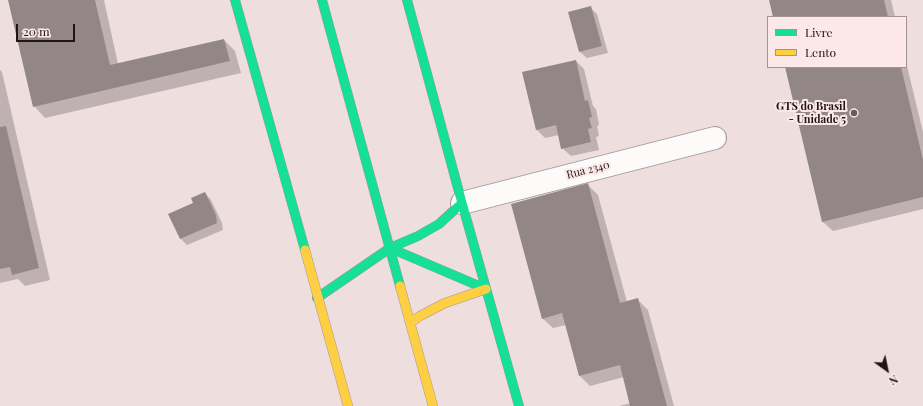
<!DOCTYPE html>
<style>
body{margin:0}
#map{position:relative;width:923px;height:406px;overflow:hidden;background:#efdede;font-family:"Playfair Display",serif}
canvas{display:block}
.legend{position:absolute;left:767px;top:16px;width:140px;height:52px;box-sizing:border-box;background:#fbe8e7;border:1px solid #a39493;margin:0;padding:5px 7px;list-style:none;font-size:12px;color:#1f1514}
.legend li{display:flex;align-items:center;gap:8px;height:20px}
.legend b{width:20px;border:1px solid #a39493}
.north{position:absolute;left:867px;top:350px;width:40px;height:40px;-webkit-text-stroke:3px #fbe8e7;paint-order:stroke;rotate:147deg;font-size:11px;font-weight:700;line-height:16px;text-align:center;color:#1f1514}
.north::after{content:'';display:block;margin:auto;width:14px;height:18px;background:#1f1514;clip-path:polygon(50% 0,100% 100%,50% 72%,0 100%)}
.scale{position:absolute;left:16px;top:24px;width:59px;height:18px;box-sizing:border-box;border:2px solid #1f1514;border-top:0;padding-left:5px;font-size:12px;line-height:14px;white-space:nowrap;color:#1f1514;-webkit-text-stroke:3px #fbe8e7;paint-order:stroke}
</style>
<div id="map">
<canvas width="923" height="406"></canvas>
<ul class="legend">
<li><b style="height:5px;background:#16e098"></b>Livre</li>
<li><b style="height:5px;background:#ffcf43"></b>Lento</li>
</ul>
<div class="north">N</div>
<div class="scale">20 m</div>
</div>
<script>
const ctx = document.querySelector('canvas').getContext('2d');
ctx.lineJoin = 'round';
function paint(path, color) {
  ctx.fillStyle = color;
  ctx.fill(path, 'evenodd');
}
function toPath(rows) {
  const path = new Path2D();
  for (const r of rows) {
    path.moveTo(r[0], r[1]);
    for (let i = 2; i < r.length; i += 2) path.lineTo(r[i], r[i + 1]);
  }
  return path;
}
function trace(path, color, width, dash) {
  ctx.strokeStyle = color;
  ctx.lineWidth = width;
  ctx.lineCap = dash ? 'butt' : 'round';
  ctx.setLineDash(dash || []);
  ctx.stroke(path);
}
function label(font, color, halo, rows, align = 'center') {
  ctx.font = font + ' "Playfair Display",serif';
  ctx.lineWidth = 4;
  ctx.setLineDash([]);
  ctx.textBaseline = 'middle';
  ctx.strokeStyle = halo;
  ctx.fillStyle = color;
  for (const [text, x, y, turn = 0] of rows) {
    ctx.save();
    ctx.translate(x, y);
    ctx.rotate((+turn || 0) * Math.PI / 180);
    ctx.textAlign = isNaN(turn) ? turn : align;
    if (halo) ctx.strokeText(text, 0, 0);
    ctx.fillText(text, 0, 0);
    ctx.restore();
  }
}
paint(toPath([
 [9,0,104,0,118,64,224,40,235,51,241,73,45,118,34,106],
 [770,0,891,0,895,17,774,17],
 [590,7,597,14,608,53,587,58,580,52],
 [576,61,584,69,593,106,596,109,599,125,597,126,599,136,596,137,599,150,571,156,562,148,559,135,545,138,537,130,524,73],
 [906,62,923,132,923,209,833,231,823,222,786,67,906,67],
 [0,70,2,72,50,280,25,286,18,279,0,283],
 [588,185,598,195,627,302,638,300,648,310,674,406,619,406,631,403,624,377,590,386,580,376,566,325,553,328,542,318],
 [205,193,211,200,222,223,223,230,187,245,181,239,170,214,194,203]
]), '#0003');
paint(toPath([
 [8,0,95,0,110,65,224,39,230,61,33,107],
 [769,0,884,0,888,17,773,17],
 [591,6,602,46,579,52,568,12],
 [576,60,585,101,588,100,592,117,589,118,592,128,588,129,591,142,561,149,556,125,536,130,522,72],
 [785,67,901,67,923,160,923,197,822,222],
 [6,126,39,268,12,275,10,267,0,269,0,127],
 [588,183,620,303,638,298,667,406,630,406,620,365,579,376,562,313,542,319,511,204],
 [205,192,216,215,217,223,180,239,168,214,193,203,191,198]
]), '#938686');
const street = toPath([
 [462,203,715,138]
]);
const fast = toPath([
 [235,0,305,250],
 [322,0,400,286],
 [407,0,462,203,519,406],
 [390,248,486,289],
 [317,298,390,248,418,236,439,224,462,203]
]);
const slow = toPath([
 [305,250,348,406],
 [400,286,433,406],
 [410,323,420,316,445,303,486,289]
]);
trace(street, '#a39696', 24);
trace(fast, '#a39696', 10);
trace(slow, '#a39696', 10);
trace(street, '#fdfafa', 22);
trace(fast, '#16e098', 9);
trace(slow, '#ffcf43', 9);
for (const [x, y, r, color] of [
 [854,113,4,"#685b5b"]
]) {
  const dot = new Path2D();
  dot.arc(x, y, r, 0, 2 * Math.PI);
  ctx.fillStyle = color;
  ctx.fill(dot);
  trace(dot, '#fbe8e7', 1.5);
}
label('bold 11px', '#1f1514', '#fbe8e7', [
 ["GTS do Brasil",846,107],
 ["- Unidade 5",846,120]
], 'right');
label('11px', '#1f1514', '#fbe8e7', [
 ["Rua 2340",588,170,-14]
]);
</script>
